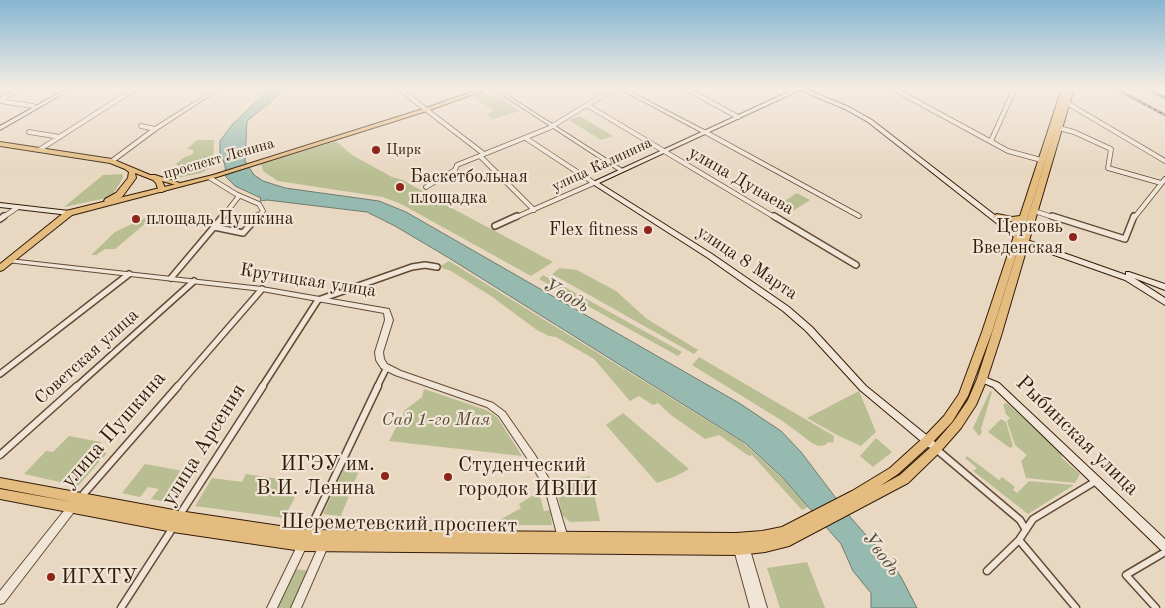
<!DOCTYPE html>
<meta charset="utf-8">
<style>
body{margin:0}
canvas{display:block;background:#e8d7c1}
</style>
<canvas width="1165" height="608"></canvas>
<script>
const ctx = document.querySelector('canvas').getContext('2d');
ctx.lineJoin = 'round';
function paint(path, color) {
  ctx.fillStyle = color;
  ctx.fill(path, 'evenodd');
}
function toPath(rows) {
  const path = new Path2D();
  for (const r of rows) {
    path.moveTo(r[0], r[1]);
    for (let i = 2; i < r.length; i += 2) path.lineTo(r[i], r[i + 1]);
  }
  return path;
}
function trace(path, color, width, dash) {
  ctx.strokeStyle = color;
  ctx.lineWidth = width;
  ctx.lineCap = dash ? 'butt' : 'round';
  ctx.setLineDash(dash || []);
  ctx.stroke(path);
}
function label(font, color, halo, rows, align = 'center') {
  ctx.font = font + ' "Old Standard TT",serif';
  ctx.lineWidth = 4.5;
  ctx.setLineDash([]);
  ctx.textBaseline = 'middle';
  ctx.strokeStyle = halo;
  ctx.fillStyle = color;
  for (const [text, x, y, turn = 0] of rows) {
    ctx.save();
    ctx.translate(x, y);
    ctx.rotate((+turn || 0) * Math.PI / 180);
    ctx.textAlign = isNaN(turn) ? turn : align;
    if (halo) ctx.strokeText(text, 0, 0);
    ctx.fillText(text, 0, 0);
    ctx.restore();
  }
}
paint(toPath([
 [481,91,489,96,495,95,520,111,493,119,486,114,494,111,470,95],
 [580,116,613,136,601,140,569,120],
 [197,140,214,140,213,166,201,173,177,178,184,169,177,169,179,166,176,164,183,158,193,154,193,150,187,149],
 [336,141,352,155,392,177,403,180,446,205,553,262,531,276,401,204,383,197,278,181,263,171,261,164],
 [122,174,123,178,111,197,64,207,103,175],
 [797,193,810,200,788,214,775,207],
 [147,217,152,218,115,249,105,249,96,255,91,255,115,232],
 [449,261,742,442,782,478,808,507,802,510,752,455,749,456,719,435,705,439,671,415,658,403,653,405,639,396,630,401,594,359,556,337,549,336,537,330,491,296,451,271,439,267],
 [560,268,577,270,616,291,647,319,698,350,694,354,552,274],
 [543,275,682,352,678,356,539,279],
 [699,357,834,436,833,443,828,442,825,445,818,446,812,443,784,422,692,365],
 [424,389,486,410,497,417,522,456,389,441,405,410,422,397],
 [859,391,876,432,861,446,839,436,807,418],
 [990,391,992,392,981,429,982,432,979,436,973,428],
 [1007,403,1061,453,1062,458,1080,474,1075,483,1026,478,1021,461,1027,455,1015,445,1007,421,1010,418,1006,414,1003,404],
 [623,413,689,469,676,476,657,483,606,425],
 [1001,419,1006,422,1013,446,1010,448,988,432],
 [69,436,101,442,95,450,107,453,78,486,24,474,46,451,53,452],
 [876,438,892,452,873,467,860,456],
 [967,456,999,480,1002,477,1015,487,1013,490,1017,493,1029,481,1074,485,1028,514,973,471,977,468,965,458],
 [349,458,363,460,341,516,323,514],
 [145,464,188,472,167,502,151,499,159,489,148,487,140,497,122,493],
 [246,474,293,481,286,495,295,497,284,518,195,506,212,478,242,482],
 [590,476,600,521,570,522,562,515,556,485,566,480],
 [539,492,544,511,550,510,552,525,498,525,498,521,521,508,519,504],
 [807,562,825,608,780,608,767,568],
 [294,569,310,571,293,608,274,608]
]), '#b8be91');
const water = toPath([
 [270,88,285,88,274,99,247,121,245,161,254,175,263,181,285,188,379,201,406,212,739,403,781,431,801,452,851,518,873,543,884,552,901,577,917,608,871,608,871,593,853,571,841,544,782,477,745,443,449,258,395,226,367,212,267,200,260,201,261,198,235,186,226,177,225,165,220,153,220,141,232,125,270,88]
]);
paint(water, '#97bab0');
trace(water, '#6f7b6c', 1);
const minorFar2 = toPath([
 [398,88,484,154],
 [685,88,738,117],
 [892,88,1008,151,1041,160],
 [0,100,22,88],
 [0,101,33,106],
 [1067,103,1165,161],
 [587,105,776,218],
 [141,126,155,129],
 [1059,128,1074,132,1111,149,1108,168,1161,183],
 [29,132,60,137],
 [705,132,859,216],
 [527,139,594,183],
 [991,141,1015,88],
 [39,150,136,88],
 [480,156,534,210],
 [210,178,236,194,259,204,263,211,257,218],
 [426,187,455,170,457,165,549,128,615,88],
 [1034,211,1056,218],
 [2,218,18,207],
 [222,218,239,196],
 [514,218,594,183],
 [1134,218,1165,179]
]);
const minorFar1 = toPath([
 [223,216,214,227,243,233,258,216],
 [774,216,856,265],
 [1052,216,1125,239,1134,216],
 [0,219,4,216],
 [495,226,517,216],
 [171,278,214,227],
 [0,374,129,274],
 [76,387,194,281],
 [177,387,262,289],
 [262,387,318,300,412,267,425,265,437,267],
 [377,387,386,369]
]);
const minor = toPath([
 [936,449,1020,520,1026,530],
 [0,455,77,386],
 [80,498,178,386],
 [179,516,263,386],
 [307,535,378,386],
 [1019,540,1076,608],
 [987,571,1019,540,1033,519,1096,481],
 [121,608,174,526],
 [1156,608,1126,575,1165,552]
]);
const tertiary = toPath([
 [217,88,221,88,157,130,114,162,110,162,110,160,153,128,217,88],
 [492,88,496,88,624,170,623,171,619,171,492,88],
 [618,88,623,88,708,132,703,133,618,88],
 [9,259,262,287,389,309,393,320,383,352,384,359,387,364,401,371,493,403,505,412,535,455,552,484,568,538,566,541,563,543,560,541,558,538,545,488,529,461,499,416,487,407,395,375,381,368,376,360,375,352,385,320,384,313,262,291,7,262,6,261,9,259],
 [74,501,77,502,79,505,77,508,4,603,0,604,0,591,71,502,74,501],
 [302,540,305,542,307,545,277,608,267,608,299,542,302,540],
 [323,541,326,543,328,546,301,608,291,608,320,543,323,541],
 [738,541,742,543,745,541,748,543,767,608,750,608,733,546,735,543,738,541]
]);
const secondary = toPath([
 [68,88,73,88,0,130,0,126,68,88],
 [797,88,802,88,849,107,872,120,1027,240,1126,275,1126,272,1129,272,1165,284,1165,290,1134,278,1165,298,1165,305,1125,280,1023,244,868,122,845,109,800,90,599,183,712,254,789,307,812,327,866,386,934,441,936,444,934,447,931,448,928,447,860,390,806,331,783,311,708,258,591,183,797,88],
 [0,203,69,211,72,213,69,215,0,207,0,203],
 [982,376,999,383,1165,539,1165,551,1161,550,993,387,979,381,978,379,979,377,982,376]
]);
const primary = toPath([
 [1062,88,1068,88,992,332,968,396,952,422,931,444,898,474,880,486,900,475,932,446,953,422,968,400,977,379,991,336,1068,88,1074,88,1001,336,987,379,976,405,961,428,940,452,908,483,789,546,765,552,739,555,302,551,173,532,0,499,0,489,73,502,0,488,0,478,179,511,307,530,736,533,762,531,782,527,852,491,890,468,923,438,944,416,959,394,982,332,1019,221,1012,221,994,218,993,216,997,214,1012,217,1020,216,1062,88],
 [0,142,112,159,150,175,155,175,180,183,176,185,162,181,166,190,162,192,159,192,156,183,153,180,135,173,136,178,122,197,108,203,104,201,105,199,116,193,128,178,129,172,125,169,110,163,0,146,0,142]
]);
const trunk = toPath([
 [483,88,490,88,430,110,217,177,72,215,3,270,0,271,0,264,66,211,213,175,426,108,483,88]
]);
trace(minorFar2, '#614b36', 5.5);
trace(minorFar1, '#614b36', 8);
trace(minor, '#614b36', 9);
trace(tertiary, '#614b36', 2);
trace(secondary, '#341c07', 2);
trace(primary, '#341c07', 2);
trace(trunk, '#341c07', 2);
trace(minorFar2, '#f0e5d7', 4);
trace(minorFar1, '#f0e5d7', 5);
trace(minor, '#f0e5d7', 6);
paint(tertiary, '#f0e5d7');
paint(secondary, '#f0e5d7');
paint(primary, '#e4bc80');
paint(trunk, '#e4bc80');
const rail = toPath([
 [1114,88,1165,115],
 [1145,88,1165,98]
]);
trace(rail, '#341c07', 2.5);
trace(rail, '#f0e5d7', 1, [3]);
const sky = ctx.createLinearGradient(0, 0, 0, 173);
sky.addColorStop(0, '#87b6d2');
sky.addColorStop(0.51, '#f5ede3');
sky.addColorStop(1, '#f5ede300');
ctx.fillStyle = sky;
ctx.fillRect(0, 0, 1165, 173);
for (const [x, y, r, color] of [
 [376,150,5,"#8f2418"],
 [400,187,5,"#8f2418"],
 [136,219,5,"#8f2418"],
 [648,230,5,"#8f2418"],
 [1073,237,5,"#8f2418"],
 [385,476,5,"#8f2418"],
 [448,477,5,"#8f2418"],
 [51,577,5,"#8f2418"]
]) {
  const dot = new Path2D();
  dot.arc(x, y, r, 0, 2 * Math.PI);
  ctx.fillStyle = color;
  ctx.fill(dot);
  trace(dot, '#f0e5d7', 2);
}
label('15px', '#341c07', '#f0e5d7', [
 ["Цирк",386,150]
], 'left');
label('15px', '#341c07', '#f0e5d7', [
 ["проспект Ленина",219,159,-16],
 ["улица Калинина",602,165,-25]
]);
label('18px', '#341c07', '#f0e5d7', [
 ["Баскетбольная",410,177],
 ["площадка",410,198],
 ["площадь Пушкина",146,219],
 ["Церковь",1063,227,"right"],
 ["Введенская",1063,248,"right"],
 ["Flex fitness",638,230,"right"]
], 'left');
label('18px', '#341c07', '#f0e5d7', [
 ["улица Дунаева",741,181,30],
 ["улица 8 Марта",747,263,34],
 ["Крутицкая улица",308,281,9],
 ["Советская улица",87,357,-42]
]);
label('italic 18px', '#5c4d30', '#f0e5d7', [
 ["Сад 1-го Мая",436,420]
]);
label('italic 19px', '#524b3a', '#f0e5d7', [
 ["Уводь",566,296,30],
 ["Уводь",881,554,53]
]);
label('21px', '#341c07', '#f0e5d7', [
 ["улица Пушкина",114,430,-49],
 ["Рыбинская улица",1077,436,44],
 ["улица Арсения",204,445,-58],
 ["Шереметевский проспект",399,524,1]
]);
label('21px', '#341c07', '#f0e5d7', [
 ["ИГЭУ им.",375,464,"right"],
 ["В.И. Ленина",375,488,"right"],
 ["Студенческий",458,465],
 ["городок ИВПИ",458,489],
 ["ИГХТУ",61,577]
], 'left');
</script>
